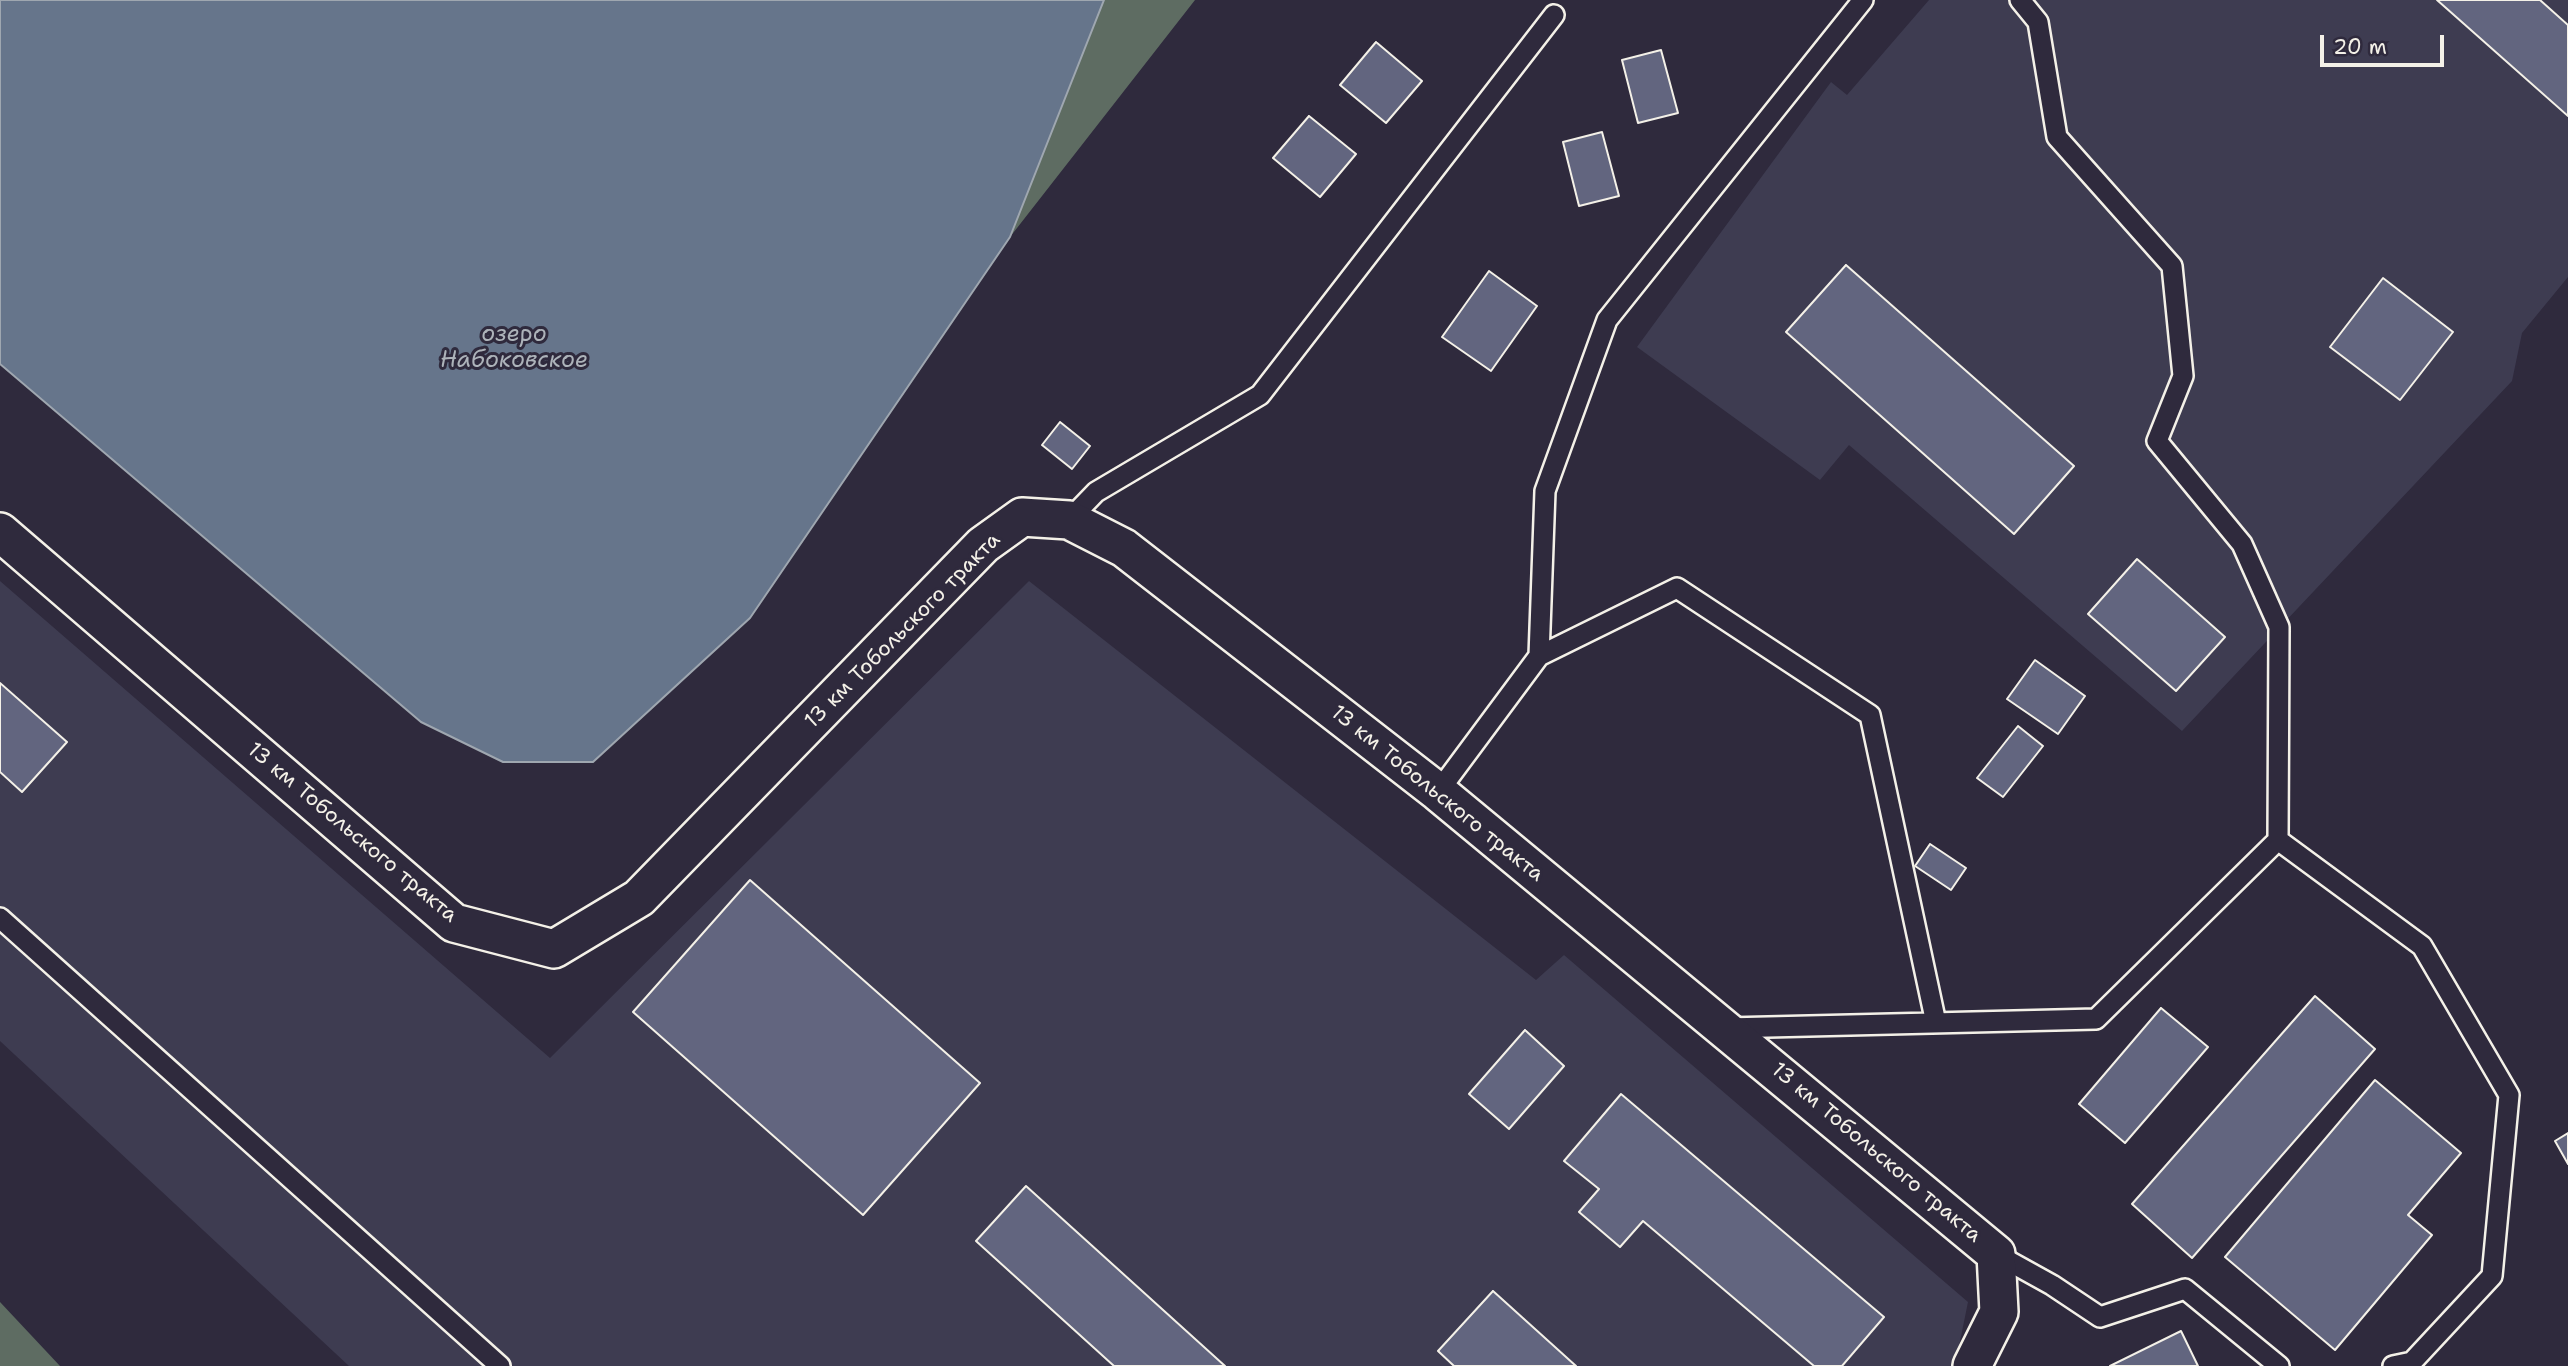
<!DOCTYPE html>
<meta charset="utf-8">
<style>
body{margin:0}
#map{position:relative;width:2568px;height:1366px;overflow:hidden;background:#2f2a3d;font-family:"Shantell Sans",sans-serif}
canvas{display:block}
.scale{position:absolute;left:2320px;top:35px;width:124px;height:32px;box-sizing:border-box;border:4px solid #f4f1e8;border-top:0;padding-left:9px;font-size:21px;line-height:24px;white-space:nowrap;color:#f4f1e8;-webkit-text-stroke:5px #2f2a3d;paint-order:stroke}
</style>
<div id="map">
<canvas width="2568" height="1366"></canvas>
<div class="scale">20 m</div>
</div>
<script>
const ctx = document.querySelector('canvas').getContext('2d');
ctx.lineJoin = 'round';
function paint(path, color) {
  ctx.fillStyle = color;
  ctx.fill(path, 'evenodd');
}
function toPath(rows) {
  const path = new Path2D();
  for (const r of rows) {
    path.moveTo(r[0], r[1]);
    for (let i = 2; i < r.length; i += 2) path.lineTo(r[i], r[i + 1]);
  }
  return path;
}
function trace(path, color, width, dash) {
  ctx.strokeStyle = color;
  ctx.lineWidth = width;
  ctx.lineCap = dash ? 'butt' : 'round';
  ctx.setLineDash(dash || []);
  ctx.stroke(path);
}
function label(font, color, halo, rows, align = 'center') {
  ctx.font = font + ' "Shantell Sans",sans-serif';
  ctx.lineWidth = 6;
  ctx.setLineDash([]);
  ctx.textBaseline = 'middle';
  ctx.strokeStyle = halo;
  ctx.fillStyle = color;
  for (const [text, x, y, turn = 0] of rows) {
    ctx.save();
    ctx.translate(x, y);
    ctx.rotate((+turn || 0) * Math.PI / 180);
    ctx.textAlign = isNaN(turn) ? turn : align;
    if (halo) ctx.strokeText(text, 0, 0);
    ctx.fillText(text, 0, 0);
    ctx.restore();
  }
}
paint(toPath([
 [1929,0,2568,0,2568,277,2522,333,2512,381,2182,731,1849,445,1820,480,1637,347,1831,82,1847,95],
 [0,581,550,1058,1029,581,1536,980,1564,955,1968,1302,1955,1366,349,1366,0,1041]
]), '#3e3c51');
paint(toPath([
 [1104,0,1195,0,1010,237],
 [0,1302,60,1366,0,1366]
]), '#5e6c62');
const water = toPath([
 [0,0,1104,0,1010,237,750,618,593,762,503,762,421,722,0,364,0,0]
]);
paint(water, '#66758b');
trace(water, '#9fa7b0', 2);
const building = toPath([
 [2437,0,2540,0,2568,25,2568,116,2437,0],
 [1376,42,1422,81,1386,123,1340,85,1376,42],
 [1661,50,1678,113,1638,123,1622,60,1661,50],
 [1309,116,1356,154,1320,197,1273,158,1309,116],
 [1602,132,1619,196,1579,206,1563,142,1602,132],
 [1846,265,2074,466,2014,534,1786,332,1846,265],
 [1489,271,1537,306,1491,371,1442,337,1489,271],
 [2383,278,2453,332,2400,400,2330,347,2383,278],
 [1060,422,1090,446,1072,469,1042,445,1060,422],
 [2137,559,2225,637,2176,691,2088,614,2137,559],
 [2035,660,2085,696,2058,734,2007,699,2035,660],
 [0,683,67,742,22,792,0,772,0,683],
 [2018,726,2043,746,2003,797,1977,778,2018,726],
 [1930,844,1966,868,1951,890,1915,866,1930,844],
 [750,880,980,1083,863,1215,633,1012,750,880],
 [2315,996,2375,1049,2192,1258,2132,1204,2315,996],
 [2161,1008,2208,1047,2125,1143,2079,1104,2161,1008],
 [1525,1030,1564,1066,1509,1129,1469,1094,1525,1030],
 [2375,1080,2461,1153,2408,1215,2432,1235,2335,1350,2225,1257,2375,1080],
 [1621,1094,1884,1317,1842,1366,1814,1366,1643,1221,1620,1247,1579,1212,1599,1189,1564,1161,1621,1094],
 [2568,1133,2568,1164,2555,1141,2568,1133],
 [1026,1186,1225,1366,1114,1366,976,1241,1026,1186],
 [1493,1291,1576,1366,1454,1366,1438,1351,1493,1291],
 [2181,1331,2198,1366,2110,1366,2181,1331]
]);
paint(building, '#62657f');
trace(building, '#f4f1e8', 2);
const service = toPath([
 [1069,520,1096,492,1260,395,1554,15],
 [1539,656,1677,588,1870,715,1936,1023],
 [1438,792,1539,656,1545,491,1607,320,1863,0],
 [2278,840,2422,946,2509,1095,2492,1276,2412,1362,2393,1366],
 [0,918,500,1366],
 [1727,1028,2096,1019,2278,840,2279,627,2242,544,2157,441,2183,376,2172,266,2057,137,2038,22,2020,0],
 [1996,1254,2052,1285,2100,1317,2185,1289,2279,1366]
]);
const minor = toPath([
 [0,532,454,923,554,949,639,898,983,545,1022,517,1069,520,1124,548,1438,792,1996,1254,1999,1312,1972,1366]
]);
trace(service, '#f4f1e8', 24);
trace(minor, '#f4f1e8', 42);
trace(service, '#2f2a3d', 19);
trace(minor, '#2f2a3d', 37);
label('21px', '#f4f1e8', '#2f2a3d', [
 ["13 км Тобольского тракта",903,631,-45],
 ["13 км Тобольского тракта",1437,794,39],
 ["13 км Тобольского тракта",352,833,40],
 ["13 км Тобольского тракта",1876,1153,40]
]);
label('italic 23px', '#adb3ba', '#2f2a3d', [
 ["озеро",514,335],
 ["Набоковское",514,361]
]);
</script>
